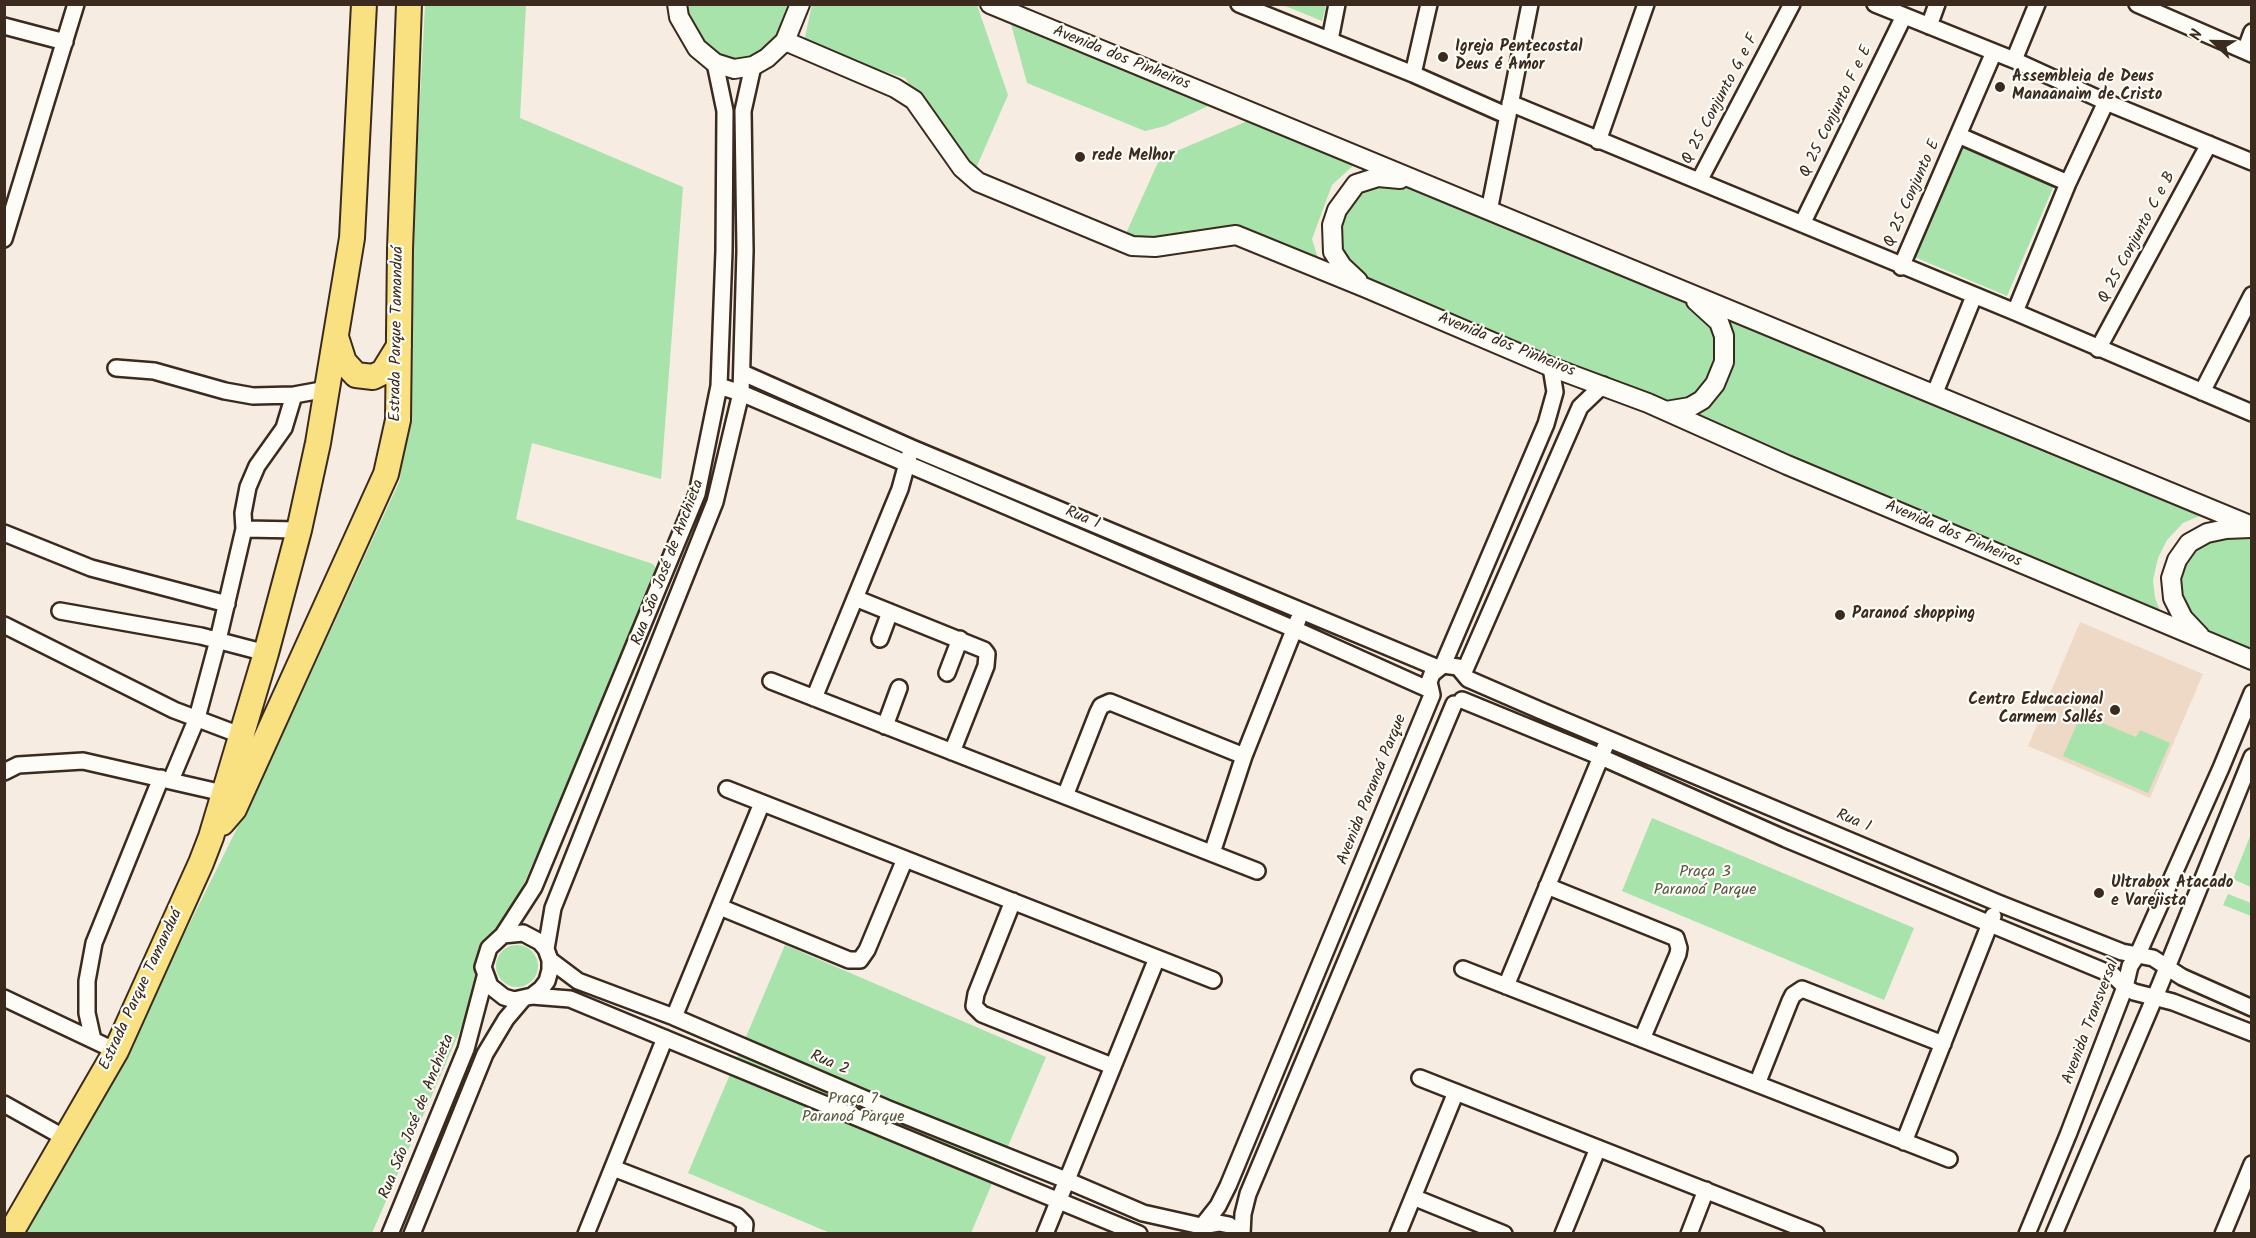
<!DOCTYPE html>
<meta charset="utf-8">
<style>
body{margin:0}
#map{position:relative;width:2256px;height:1238px;overflow:hidden;background:#f6ece1;font-family:Kalam,sans-serif}
canvas{display:block}
.frame{position:absolute;inset:0;border:6px solid #3b2a1e;pointer-events:none}
.north{position:absolute;left:2184px;top:12px;width:60px;height:60px;-webkit-text-stroke:4px #fdfcf7;paint-order:stroke;rotate:292deg;font-size:16px;font-weight:700;line-height:24px;text-align:center;color:#3b2a1e}
.north::after{content:'';display:block;margin:auto;width:21px;height:27px;background:#3b2a1e;clip-path:polygon(50% 0,100% 100%,50% 72%,0 100%)}
</style>
<div id="map">
<canvas width="2256" height="1238"></canvas>
<div class="frame"></div>
<div class="north">N</div>
</div>
<script>
const ctx = document.querySelector('canvas').getContext('2d');
ctx.lineJoin = 'round';
function paint(path, color) {
  ctx.fillStyle = color;
  ctx.fill(path, 'evenodd');
}
function toPath(rows) {
  const path = new Path2D();
  for (const r of rows) {
    if (r.length === 3) {
      path.moveTo(r[0] + r[2], r[1]);
      path.arc(r[0], r[1], r[2], 0, 2 * Math.PI);
      continue;
    }
    path.moveTo(r[0], r[1]);
    for (let i = 2; i < r.length; i += 2) path.lineTo(r[i], r[i + 1]);
  }
  return path;
}
function trace(path, color, width, dash) {
  ctx.strokeStyle = color;
  ctx.lineWidth = width;
  ctx.lineCap = dash ? 'butt' : 'round';
  ctx.setLineDash(dash || []);
  ctx.stroke(path);
}
function label(font, color, halo, rows, align = 'center') {
  ctx.font = font + ' Kalam,sans-serif';
  ctx.lineWidth = 4.5;
  ctx.setLineDash([]);
  ctx.textBaseline = 'middle';
  ctx.strokeStyle = halo;
  ctx.fillStyle = color;
  for (const [text, x, y, turn = 0] of rows) {
    ctx.save();
    ctx.translate(x, y);
    ctx.rotate((+turn || 0) * Math.PI / 180);
    ctx.textAlign = isNaN(turn) ? turn : align;
    if (halo) ctx.strokeText(text, 0, 0);
    ctx.fillText(text, 0, 0);
    ctx.restore();
  }
}
paint(toPath([
 [2080,622,2203,674,2150,798,2028,746]
]), '#eed9c7');
paint(toPath([
 [425,5,526,5,520,118,683,187,661,479,532,443,516,519,653,564,657,570,655,582,372,1233,20,1234,154,995,271,760,400,480],
 [683,5,793,5,781,38,766,55,734,64,700,43],
 [812,5,977,5,1008,95,973,175,905,78,803,46],
 [1283,5,1326,5,1322,21],
 [1008,13,1221,100,1165,126,1145,131,1027,83],
 [1250,120,1356,163,1332,185,1312,239,1321,268,1244,233,1119,249,1160,158],
 [1960,143,2055,183,2007,296,1912,256],
 [1380,182,1413,188,1686,299,1714,325,1717,341,1716,362,1707,381,1696,395,1688,399,1666,404,1370,283,1339,252,1339,227,1343,215,1359,189],
 [1719,312,2209,512,2183,523,2167,540,2158,558,2153,580,2155,598,2163,618,1680,414,1721,387],
 [2251,530,2251,658,2207,641,2175,598,2178,561,2190,544],
 [2081,714,2136,737,2140,730,2170,743,2148,793,2063,756],
 [1652,818,1914,928,1884,1000,1622,891],
 [2251,834,2251,887,2233,879],
 [2228,894,2251,903,2251,916,2223,905],
 [517,966,21],
 [785,945,1046,1057,971,1233,830,1233,688,1173]
]), '#a7e3aa');
const minor = toPath([
 [1239,4,1413,74,1508,116],
 [1875,4,2014,60,2106,102,2252,162],
 [2137,4,2252,54],
 [4,26,65,42],
 [1929,26,1937,4],
 [1330,40,1337,4],
 [2245,51,2252,32],
 [2014,60,2037,4],
 [1413,74,1429,4],
 [1510,103,2015,312,2252,413],
 [1958,135,2068,183],
 [1598,141,1646,4],
 [1699,181,1792,4],
 [1489,211,1530,4],
 [1802,224,1904,16],
 [4,239,76,4],
 [1901,267,1994,52],
 [2015,312,2068,183,2106,102],
 [2098,349,2209,144],
 [116,368,154,371,225,391,253,396,294,395,327,389],
 [743,373,912,448,1438,668],
 [719,386,741,393,1294,629,1430,690],
 [2202,392,2252,295],
 [1934,395,1974,296],
 [244,529,299,530],
 [4,533,91,568,227,604],
 [855,598,984,650,987,654,986,666,952,752],
 [60,611,201,636,266,653],
 [4,625,174,710,240,735],
 [880,639,890,612],
 [1443,665,1458,667,1468,679,1544,712,1998,903,2122,952,2153,958,2182,977,2252,1008],
 [1464,672,1580,407,1603,385],
 [947,673,960,639],
 [771,681,1257,871],
 [814,698,900,489,909,456],
 [1462,700,1601,757,1786,839,2113,975,2125,987,2134,992,2173,1002,2252,1033],
 [885,726,899,688],
 [4,772,18,765,83,761,223,793],
 [171,780,197,718,218,640,244,529,243,513,248,487,257,466,284,428,294,395],
 [727,789,1213,980],
 [1065,796,1098,712,1101,706,1110,702,1244,756],
 [1212,853,1244,756,1298,620],
 [1547,886,1676,938,1679,948,1678,954,1642,1039],
 [1013,901,976,994,974,1006,982,1014,1112,1066],
 [720,907,849,960,860,960,867,950,905,859],
 [503,935,534,887,697,494,719,386,724,251,725,111,715,63],
 [546,949,553,908,715,502,741,393,745,251,743,111,753,66],
 [550,960,578,981,674,1017,886,1108,1066,1180,1143,1213,1201,1226],
 [1463,969,1949,1159],
 [1506,986,1605,747],
 [532,996,541,989,547,981,550,970,550,960,546,949,540,942,523,933,503,935,489,948,483,967,490,986,504,997,514,1000,532,996,570,999,1139,1234],
 [4,998,116,1051],
 [674,1017,762,803],
 [93,1040,87,1013,87,981,94,943,161,778],
 [1420,1078,1816,1234],
 [1757,1084,1790,1001,1793,995,1802,989,1943,1044],
 [4,1104,65,1138],
 [1904,1142,1993,916],
 [613,1168,737,1216,745,1224,744,1234],
 [1413,1197,1504,1234],
 [1203,1225,1218,1206,1228,1186,1432,695,1429,682,1432,674,1443,665,1546,424,1555,392,1551,367],
 [1201,1226,1219,1223,1229,1225,1240,1234],
 [390,1234,466,1049,485,977],
 [412,1234,485,1054,506,1019,523,999],
 [586,1234,665,1038],
 [1045,1234,1157,958],
 [1242,1234,1243,1214,1248,1194,1454,704],
 [1398,1234,1456,1092],
 [1563,1234,1598,1148],
 [1689,1234,1706,1190],
 [2027,1234,2068,1135,2125,987,2130,966,2138,954,2221,768,2252,693],
 [2054,1234,2160,985,2252,757],
 [2223,1234,2252,1164]
]);
const tertiary = toPath([
 [677,4,679,17,697,48,715,63,734,69,753,66,767,58,785,41,800,4],
 [990,4,2252,526],
 [785,41,895,88,914,100,962,168,978,182,1132,246,1155,247,1236,235,1366,288,1551,367,1648,403,1787,465,2252,660],
 [1358,281,1342,266,1333,252,1332,225,1337,210,1356,184,1378,177,1400,179],
 [1666,411,1690,407,1702,400,1715,384,1724,362,1724,336,1719,322,1696,301],
 [2200,636,2183,618,2173,598,2171,578,2177,560,2189,543,2207,533,2226,529,2250,528]
]);
const primary = toPath([
 [336,337,344,362,356,375,373,377,383,372,399,346],
 [222,823,234,809,386,474,398,420,400,249,409,4],
 [10,1234,116,1051,201,863,211,837,266,653,299,530,318,443,352,238,364,4]
]);
trace(minor, '#3b2a1e', 20);
trace(tertiary, '#3b2a1e', 22);
trace(primary, '#3b2a1e', 28);
trace(minor, '#fdfcf7', 15);
trace(tertiary, '#fdfcf7', 18);
trace(primary, '#f9e181', 24);
for (const [x, y, r, color] of [
 [1443,57,6,"#3b2a1e"],
 [2000,87,6,"#3b2a1e"],
 [1080,157,6,"#3b2a1e"],
 [1840,615,6,"#3b2a1e"],
 [2115,710,6,"#3b2a1e"],
 [2099,893,6,"#3b2a1e"]
]) {
  const dot = new Path2D();
  dot.arc(x, y, r, 0, 2 * Math.PI);
  ctx.fillStyle = color;
  ctx.fill(dot);
  trace(dot, '#fdfcf7', 2);
}
label('bold 16px', '#3b2a1e', '#fdfcf7', [
 ["Igreja Pentecostal",1455,48],
 ["Deus é Amor",1455,66],
 ["Assembleia de Deus",2012,78],
 ["Manaanaim de Cristo",2012,96],
 ["rede Melhor",1092,157],
 ["Paranoá shopping",1852,615],
 ["Centro Educacional",2103,701,"right"],
 ["Carmem Sallés",2103,719,"right"],
 ["Ultrabox Atacado",2111,884],
 ["e Varejista",2111,902]
], 'left');
label('16px', '#3b2a1e', '#fdfcf7', [
 ["Avenida dos Pinheiros",1121,59,22],
 ["Q 25 Conjunto G e F",1721,100,-62],
 ["Q 25 Conjunto F e E",1837,112,-64],
 ["Q 25 Conjunto E",1913,194,-66],
 ["Q 25 Conjunto C e B",2138,238,-62],
 ["Estrada Parque Tamanduá",398,334,-89],
 ["Avenida dos Pinheiros",1506,346,22],
 ["Rua 1",1082,519,23],
 ["Avenida dos Pinheiros",1953,535,23],
 ["Rua São José de Anchieta",669,563,-69],
 ["Avenida Paranoá Parque",1373,790,-68],
 ["Rua 1",1853,822,23],
 ["Estrada Parque Tamanduá",142,990,-65],
 ["Avenida Transversal",2092,1022,-69],
 ["Rua 2",829,1064,23],
 ["Rua São José de Anchieta",418,1117,-68]
]);
label('16px', '#565841', '#fdfcf7', [
 ["Praça 3",1705,873],
 ["Paranoá Parque",1705,891],
 ["Praça 7",853,1100],
 ["Paranoá Parque",853,1118]
]);
</script>
